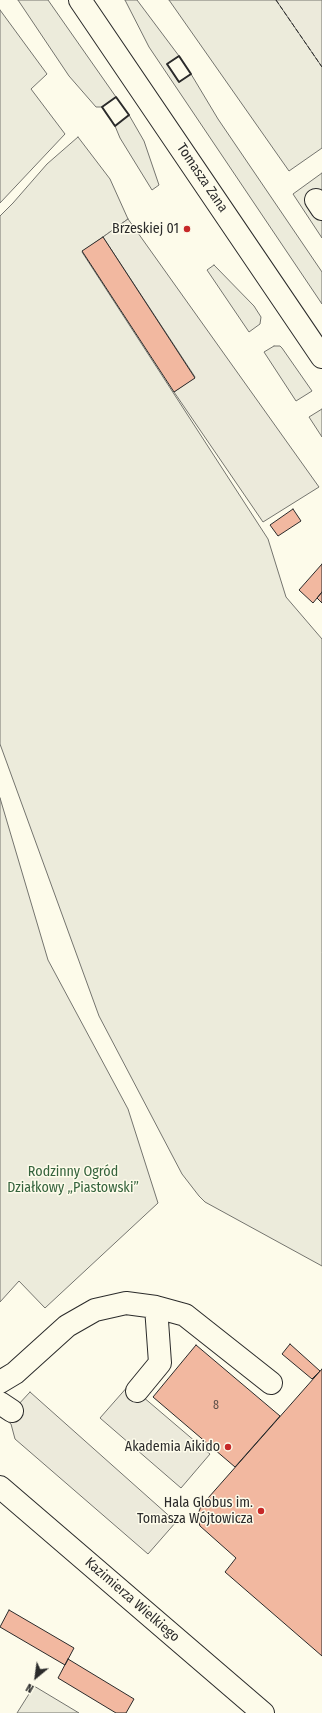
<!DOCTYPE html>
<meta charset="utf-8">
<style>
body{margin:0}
#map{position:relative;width:322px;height:1713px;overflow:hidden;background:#fdfbea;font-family:"Fira Sans Condensed",sans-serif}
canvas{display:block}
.north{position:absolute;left:16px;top:1657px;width:40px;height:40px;-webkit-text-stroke:3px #fdfbea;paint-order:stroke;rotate:209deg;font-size:11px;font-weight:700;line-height:16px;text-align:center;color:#2b2b2b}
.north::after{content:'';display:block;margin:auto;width:14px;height:18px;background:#2b2b2b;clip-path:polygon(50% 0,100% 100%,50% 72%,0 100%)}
</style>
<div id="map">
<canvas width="322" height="1713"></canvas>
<div class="north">N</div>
</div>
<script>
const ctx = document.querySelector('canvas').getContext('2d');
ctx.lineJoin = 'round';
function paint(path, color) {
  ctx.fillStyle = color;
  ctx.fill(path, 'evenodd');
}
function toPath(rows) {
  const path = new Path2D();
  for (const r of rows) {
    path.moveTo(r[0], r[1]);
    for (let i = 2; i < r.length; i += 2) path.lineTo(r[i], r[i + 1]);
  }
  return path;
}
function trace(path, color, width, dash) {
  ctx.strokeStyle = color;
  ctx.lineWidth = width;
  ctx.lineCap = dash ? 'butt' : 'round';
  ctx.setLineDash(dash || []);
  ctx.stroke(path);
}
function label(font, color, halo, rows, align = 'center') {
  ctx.font = font + ' "Fira Sans Condensed",sans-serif';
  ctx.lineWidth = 3;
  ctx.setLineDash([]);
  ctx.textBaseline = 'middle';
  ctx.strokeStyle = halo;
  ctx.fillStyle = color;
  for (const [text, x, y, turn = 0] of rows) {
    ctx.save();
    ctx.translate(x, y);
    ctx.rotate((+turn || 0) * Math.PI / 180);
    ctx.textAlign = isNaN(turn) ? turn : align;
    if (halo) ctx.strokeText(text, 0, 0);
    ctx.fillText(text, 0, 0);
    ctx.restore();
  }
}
const green = toPath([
 [18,0,48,0,116,97,102,107,96,107,69,76,18,0],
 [125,0,137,0,179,56,167,64,179,82,191,74,218,119,322,272,322,304,149,47,125,0],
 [169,0,303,0,322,26,322,148,289,171,169,0],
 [0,10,47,74,31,89,65,134,0,203,0,10],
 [129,115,144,141,159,185,152,190,120,138,115,126,129,115],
 [78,137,110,179,128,219,82,252,268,539,286,597,322,639,322,1266,205,1202,199,1196,182,1174,99,1016,0,744,0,216,13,203,47,164,78,137],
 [322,173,322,238,293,194,322,173],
 [214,265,254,306,261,317,260,324,249,332,207,270,214,265],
 [274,346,280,346,282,348,312,391,296,401,264,352,274,346],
 [322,409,322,437,309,417,322,409],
 [0,798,48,960,128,1109,158,1203,45,1308,19,1281,0,1302,0,798],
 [34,1686,79,1713,17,1713,34,1686]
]);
paint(green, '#ecebdb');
trace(green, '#74746e', 1);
const parking = toPath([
 [276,0,322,0,322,67,276,0],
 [128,219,319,487,263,522,174,392,195,377,103,237,128,219],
 [129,1385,210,1454,181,1488,100,1418,129,1385],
 [30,1392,176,1522,148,1554,15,1439,11,1424,5,1419,30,1392]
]);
paint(parking, '#eceadb');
trace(parking, '#74746e', 1);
const building = toPath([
 [103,237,195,378,174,392,82,251,103,237],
 [293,509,301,521,278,536,270,525,293,509],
 [322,564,322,592,313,603,299,590,322,564],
 [322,592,322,603,317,598,322,592],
 [290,1344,320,1371,312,1379,282,1354,290,1344],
 [196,1345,280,1416,235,1467,153,1397,196,1345],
 [322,1369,322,1656,225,1572,236,1558,200,1526,197,1517,201,1506,322,1369],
 [9,1610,74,1648,65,1665,0,1627,9,1610],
 [68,1659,134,1699,126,1713,116,1713,58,1678,68,1659]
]);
paint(building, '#f2b8a0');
trace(building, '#2b2b2b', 1);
const minor = toPath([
 [80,0,322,357],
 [316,200,322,209],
 [0,1382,15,1373,67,1326,95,1310,126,1303,156,1307,185,1315,271,1383],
 [137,1391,160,1363,156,1307],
 [0,1403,12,1411],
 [0,1487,263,1713]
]);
trace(minor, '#2b2b2b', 24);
trace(minor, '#fdfbea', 22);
trace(toPath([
 [276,0,322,67]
]), '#2b2b2b', 1, [5, 2]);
trace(toPath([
 [179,56,191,74,179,82,167,64,179,56],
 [116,97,129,115,115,126,102,107,116,97]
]), '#2b2b2b', 2);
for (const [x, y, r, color] of [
 [187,229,4,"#c62828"],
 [228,1447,4,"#c62828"],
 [261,1511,4,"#c62828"]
]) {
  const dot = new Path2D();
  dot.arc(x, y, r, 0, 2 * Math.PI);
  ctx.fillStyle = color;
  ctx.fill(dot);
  trace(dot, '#fdfbea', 1.5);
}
label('12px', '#5d4e48', null, [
 ["8",216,1406]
]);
label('14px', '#2b2b2b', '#fdfbea', [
 ["Tomasza Zana",202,178,56],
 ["Kazimierza Wielkiego",132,1600,41]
]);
label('14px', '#2b2b2b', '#fdfbea', [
 ["Brzeskiej 01",179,229],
 ["Akademia Aikido",220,1447],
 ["Hala Globus im.",253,1503],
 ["Tomasza Wójtowicza",253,1519]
], 'right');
label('14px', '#34623c', '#fdfbea', [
 ["Rodzinny Ogród",73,1172],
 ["Działkowy „Piastowski”",73,1188]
]);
</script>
